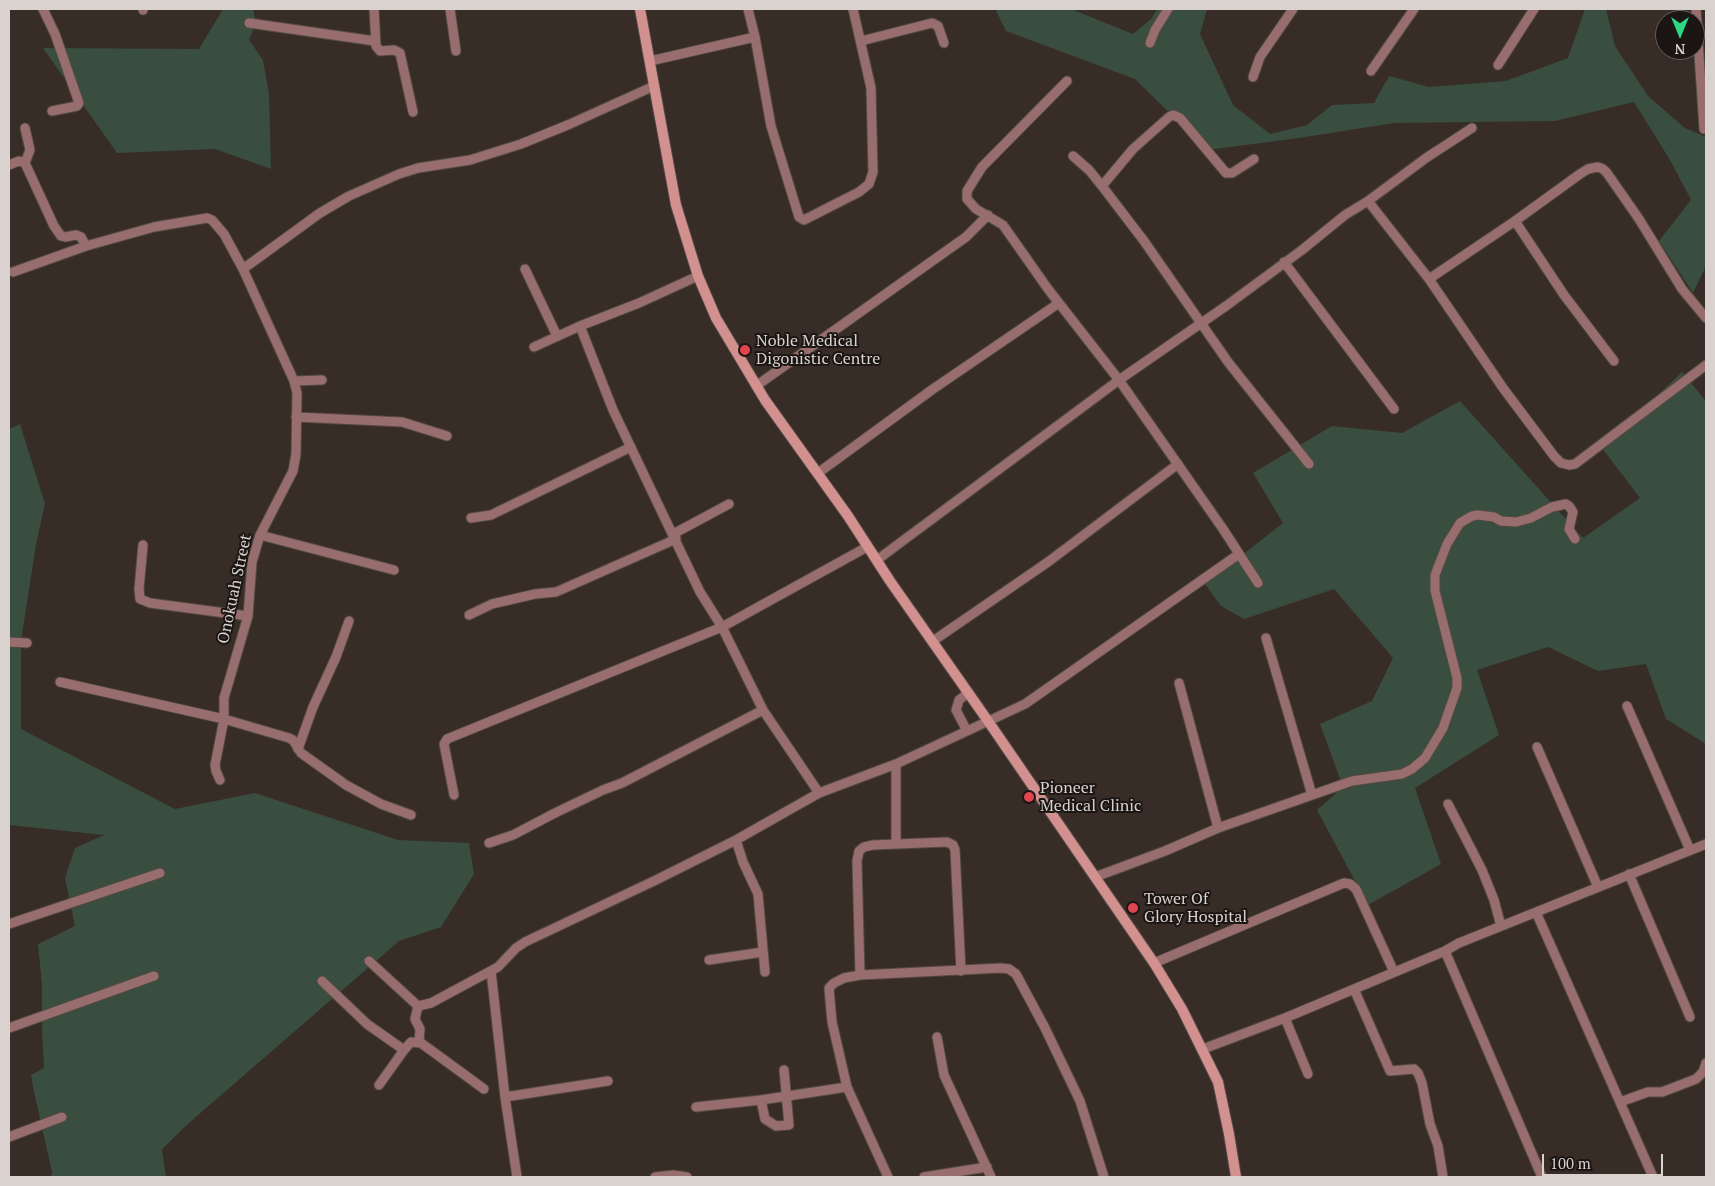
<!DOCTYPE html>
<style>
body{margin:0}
#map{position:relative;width:1715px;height:1186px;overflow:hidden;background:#372c26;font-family:"PT Serif",serif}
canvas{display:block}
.frame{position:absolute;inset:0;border:10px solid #d9d2ce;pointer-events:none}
.north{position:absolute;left:1655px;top:10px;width:50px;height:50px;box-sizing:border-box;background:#1b1613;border:1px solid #67615e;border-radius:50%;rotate:180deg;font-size:14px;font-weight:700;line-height:20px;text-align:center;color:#d9d2ce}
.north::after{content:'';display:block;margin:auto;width:18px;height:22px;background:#2cd884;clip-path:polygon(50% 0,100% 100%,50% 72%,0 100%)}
.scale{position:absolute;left:1542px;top:1154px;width:121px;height:22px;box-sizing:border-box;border:2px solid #d9d2ce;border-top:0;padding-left:6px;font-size:15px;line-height:18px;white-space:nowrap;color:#d9d2ce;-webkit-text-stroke:4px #1b1613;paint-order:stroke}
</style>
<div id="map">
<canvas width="1715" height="1186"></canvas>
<div class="frame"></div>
<div class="north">N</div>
<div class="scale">100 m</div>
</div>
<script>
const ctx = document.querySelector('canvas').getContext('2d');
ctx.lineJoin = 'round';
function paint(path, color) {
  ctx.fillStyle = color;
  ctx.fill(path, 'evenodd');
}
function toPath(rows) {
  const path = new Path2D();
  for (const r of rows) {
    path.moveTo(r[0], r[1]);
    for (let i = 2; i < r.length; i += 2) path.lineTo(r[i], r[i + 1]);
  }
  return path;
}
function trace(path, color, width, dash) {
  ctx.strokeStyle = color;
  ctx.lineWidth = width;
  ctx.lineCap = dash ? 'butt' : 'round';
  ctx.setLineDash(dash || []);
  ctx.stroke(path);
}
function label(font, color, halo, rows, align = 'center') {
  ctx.font = font + ' "PT Serif",serif';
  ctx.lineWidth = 4;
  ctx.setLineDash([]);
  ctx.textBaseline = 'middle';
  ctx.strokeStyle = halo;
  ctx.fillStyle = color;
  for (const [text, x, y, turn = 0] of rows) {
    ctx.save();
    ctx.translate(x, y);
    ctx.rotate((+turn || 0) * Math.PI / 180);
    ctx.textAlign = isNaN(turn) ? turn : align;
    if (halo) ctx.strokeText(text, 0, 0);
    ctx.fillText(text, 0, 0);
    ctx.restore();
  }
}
paint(toPath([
 [223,9,253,9,256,23,249,40,263,60,269,94,271,169,215,149,117,153,43,48,199,49],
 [998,9,1071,9,1133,34,1151,19,1157,9,1207,9,1200,34,1233,105,1270,134,1307,125,1332,105,1374,103,1389,76,1429,87,1506,81,1568,58,1585,9,1606,9,1615,46,1648,96,1685,128,1706,137,1706,266,1693,293,1659,241,1691,200,1670,160,1634,102,1555,121,1394,123,1299,138,1207,150,1135,79,1006,31,996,11],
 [1682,372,1706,401,1706,744,1666,719,1646,664,1598,671,1548,647,1477,670,1499,735,1415,788,1441,864,1368,905,1317,810,1343,787,1320,724,1372,701,1393,658,1334,589,1244,619,1221,606,1205,584,1283,523,1253,473,1332,426,1402,433,1460,401,1583,538,1640,498,1602,448],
 [20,424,45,504,36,544,21,641,21,729,175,809,255,793,398,840,469,843,474,874,441,927,399,941,190,1122,162,1149,166,1177,51,1177,52,1172,34,1092,31,1075,44,1068,42,1028,42,985,38,944,75,926,65,878,75,848,104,835,9,825,9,429]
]), '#394e3e');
const street = toPath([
 [43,9,55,34,79,103,77,106,52,111],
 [143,9,143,10],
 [374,9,376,46,380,51,394,50,400,53,413,112],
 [450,9,456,51],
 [748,9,755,37,771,126,799,217,804,220,859,192,869,184,873,172,871,88,853,9],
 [1696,9,1704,129],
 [249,23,375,41],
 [861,41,932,23,938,26,944,43],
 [1150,43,1155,30,1168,9],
 [650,61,755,37],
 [1498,65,1534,9],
 [1371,71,1414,9],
 [1253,77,1260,57,1293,9],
 [1067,81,982,167,967,191,967,199,976,209,1003,225,1048,289,1119,380,1223,529,1258,583],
 [25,128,30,150,25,163,54,226,61,236,65,237,76,235,81,237,86,246],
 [1073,156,1089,170,1102,186,1133,149,1169,117,1173,115,1180,118,1226,173,1232,173,1254,159],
 [9,165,19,161,25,163],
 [1102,186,1144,241,1228,362,1309,464],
 [1368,201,1429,279,1503,388,1554,456,1561,463,1569,465,1575,464,1706,365],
 [1515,221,1564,295,1614,361],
 [1284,262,1394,409],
 [243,269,320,213,349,196,399,174,418,168,470,160,521,144,570,124,654,86],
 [525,269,557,336],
 [13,272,86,246,154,227,207,218,212,220,224,234,243,269,294,381,297,393,296,454,293,471,260,535,252,562,248,616,224,698,224,719,215,765,216,771,220,780],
 [1429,279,1515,221,1580,174,1588,169,1598,167,1603,169,1607,173,1639,219,1682,289,1706,318],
 [580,326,613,410,700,592,722,627,763,710,819,793],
 [534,347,580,326,639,303,698,276],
 [294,381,322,380],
 [756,386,966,237,988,215],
 [296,417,402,422,447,436],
 [818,473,933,389,1059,303],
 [471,518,491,515,631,447],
 [260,535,394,570],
 [143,545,139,589,140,599,150,603,248,616],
 [877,560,1119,380,1226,306,1302,250,1345,215,1368,201,1426,158,1472,128],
 [469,615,492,604,535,594,556,592,676,539,675,533,729,504],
 [933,641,1048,562,1178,464],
 [9,642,27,643],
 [60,682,224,719,289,738,293,740,301,753,346,785,381,804,411,815],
 [1179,683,1218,828],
 [1627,706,1690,850],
 [967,731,956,710,959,700,968,693],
 [1537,747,1598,887],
 [298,749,313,707,336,657,349,621],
 [896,764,896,844],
 [454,795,444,744,447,739,722,627,867,547],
 [1312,795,1352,781,1402,774,1412,769,1425,758,1443,728,1457,688,1457,678,1435,591,1435,575,1447,544,1460,523,1472,516,1478,515,1494,517,1501,521,1516,522,1531,518,1552,507,1566,504,1569,506,1573,512,1569,529,1575,539],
 [1448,804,1482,870,1494,900,1501,926],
 [736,840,743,862,758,894,765,972],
 [489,843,513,835,555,813,603,790,622,783,763,710],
 [1629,874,1690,1017],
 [1095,877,1165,851,1218,828,1312,795,1266,638],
 [1536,912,1653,1177],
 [9,924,160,873],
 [1445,951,1542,1177],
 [709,960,763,952],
 [369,961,418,1006,431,1003,498,967,516,948,525,942,656,880,736,840,819,793,896,764,1025,704,1239,554],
 [1154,963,1344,883,1350,884,1356,889,1394,972],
 [491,971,505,1097,517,1177],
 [860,975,857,861,859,851,864,847,873,845,947,842,953,845,955,850,961,971],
 [322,981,367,1024,404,1050,411,1042,421,1043,484,1089],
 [1354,989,1390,1071,1414,1069,1418,1073,1422,1083,1430,1124,1438,1146,1443,1177],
 [418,1006,415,1019,420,1029,419,1042],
 [1285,1018,1308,1074],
 [9,1028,154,976],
 [937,1037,944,1075,991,1177],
 [1203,1049,1285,1018,1445,951,1459,943,1706,844],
 [379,1085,404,1050],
 [505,1097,608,1081],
 [761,1100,765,1119,776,1126,789,1125,784,1070],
 [1620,1102,1648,1092,1662,1092,1696,1079,1703,1072,1706,1063],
 [696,1107,761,1100,847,1087],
 [9,1137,62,1117],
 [655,1177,673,1175,687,1177],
 [888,1177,847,1087,832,1022,829,988,834,983,844,978,860,975,1001,968,1009,969,1016,974,1045,1028,1080,1101,1104,1177],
 [924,1177,987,1167]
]);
const secondary = toPath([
 [640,9,676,205,698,276,716,318,765,400,848,516,890,581,988,721,1154,963,1182,1009,1218,1082,1229,1134,1236,1177]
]);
trace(street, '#544a44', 11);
trace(secondary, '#544a44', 12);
trace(street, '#976e6d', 9);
trace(secondary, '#d2908f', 10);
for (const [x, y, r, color] of [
 [745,350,6,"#e0444e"],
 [1029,797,6,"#e0444e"],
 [1133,908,6,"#e0444e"]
]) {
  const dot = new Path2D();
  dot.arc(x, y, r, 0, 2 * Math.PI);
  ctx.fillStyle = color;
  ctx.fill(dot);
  trace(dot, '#1b1613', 2);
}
label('16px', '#d9d2ce', '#1b1613', [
 ["Noble Medical",756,341],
 ["Digonistic Centre",756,359],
 ["Pioneer",1040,788],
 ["Medical Clinic",1040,806],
 ["Tower Of",1144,899],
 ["Glory Hospital",1144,917]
], 'left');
label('16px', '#d9d2ce', '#1b1613', [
 ["Onokuah Street",235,589,-78]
]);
</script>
